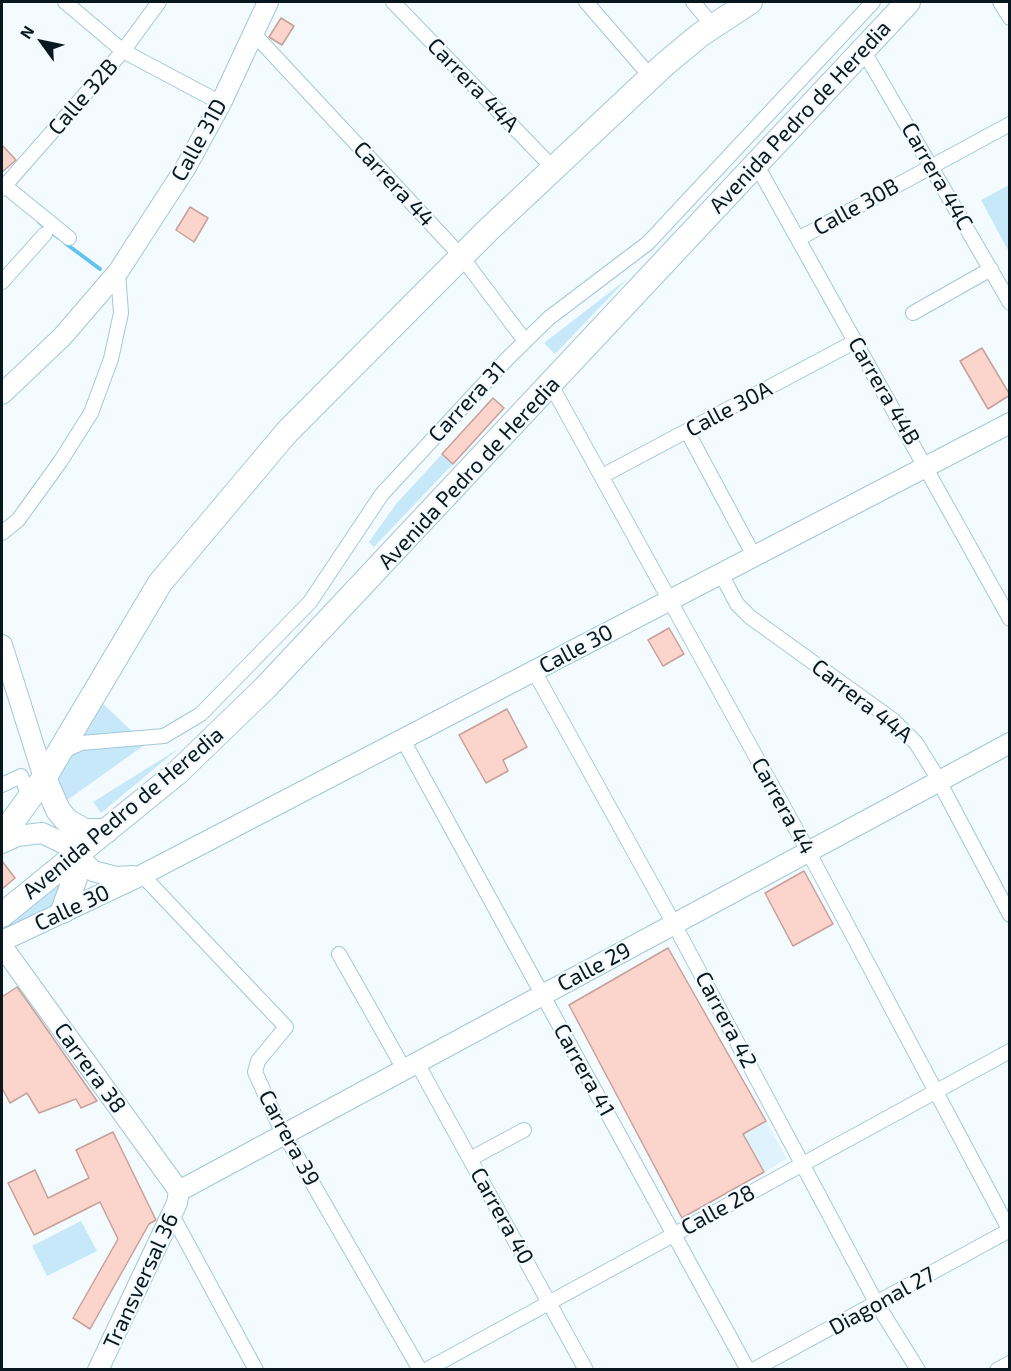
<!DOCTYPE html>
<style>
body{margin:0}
#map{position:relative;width:1011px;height:1371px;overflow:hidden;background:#f3fbff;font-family:"Exo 2",sans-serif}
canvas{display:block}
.frame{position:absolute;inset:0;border:3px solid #09171e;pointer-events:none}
.north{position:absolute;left:12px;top:12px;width:60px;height:60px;-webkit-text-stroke:4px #f3fbff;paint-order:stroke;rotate:303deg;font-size:16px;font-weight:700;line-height:24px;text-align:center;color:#09171e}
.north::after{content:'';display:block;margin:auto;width:21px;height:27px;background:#09171e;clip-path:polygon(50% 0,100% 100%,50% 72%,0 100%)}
</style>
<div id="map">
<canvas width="1011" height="1371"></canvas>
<div class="frame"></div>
<div class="north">N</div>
</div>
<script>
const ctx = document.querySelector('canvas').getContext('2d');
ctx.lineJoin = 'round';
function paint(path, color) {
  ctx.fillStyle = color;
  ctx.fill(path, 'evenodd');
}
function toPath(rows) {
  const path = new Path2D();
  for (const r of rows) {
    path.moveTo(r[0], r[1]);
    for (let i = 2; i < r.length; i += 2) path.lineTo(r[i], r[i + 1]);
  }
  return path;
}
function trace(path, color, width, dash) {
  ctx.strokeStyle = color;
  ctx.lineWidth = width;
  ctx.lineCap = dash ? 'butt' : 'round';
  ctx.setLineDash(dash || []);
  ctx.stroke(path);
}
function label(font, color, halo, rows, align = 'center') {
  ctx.font = font + ' "Exo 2",sans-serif';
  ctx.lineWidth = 4.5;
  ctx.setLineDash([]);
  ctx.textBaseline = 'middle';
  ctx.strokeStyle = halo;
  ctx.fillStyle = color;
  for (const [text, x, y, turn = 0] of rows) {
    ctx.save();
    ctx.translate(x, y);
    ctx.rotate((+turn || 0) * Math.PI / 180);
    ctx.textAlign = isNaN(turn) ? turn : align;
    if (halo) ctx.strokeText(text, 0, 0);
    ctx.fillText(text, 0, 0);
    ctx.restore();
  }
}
paint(toPath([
 [766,1121,787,1159,764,1172,743,1134]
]), '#e0f2fc');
paint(toPath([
 [1009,185,1009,252,981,200],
 [627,279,555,354,544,343],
 [442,454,453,464,374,547,369,542,396,504],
 [98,699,135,734,77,738],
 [91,746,143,746,66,801,57,782,61,769,71,754],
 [178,749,101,813,93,802],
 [66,872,65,903,2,930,2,923],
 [81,1221,97,1251,47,1276,32,1246]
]), '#c7e8f9');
trace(toPath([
 [39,222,59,238],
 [65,243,100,269]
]), '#60c3f0', 4);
const building = toPath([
 [281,18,294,26,282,45,269,37,281,18],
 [2,145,16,160,2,172,2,145],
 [190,207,208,218,194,242,176,230,190,207],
 [982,348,1010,395,988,409,960,361,982,348],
 [493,398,504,408,453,464,442,454,493,398],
 [669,628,684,654,663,666,648,640,669,628],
 [507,709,527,747,503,760,508,771,486,783,459,735,507,709],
 [2,861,15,878,2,889,2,861],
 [804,871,833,924,793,946,765,893,804,871],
 [668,948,766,1121,743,1134,764,1172,682,1218,569,1005,668,948],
 [17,987,25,998,97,1101,81,1108,76,1099,39,1113,27,1093,10,1103,2,1088,2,997,17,987],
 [113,1132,156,1220,149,1224,90,1329,73,1318,118,1239,100,1202,34,1235,8,1183,35,1170,48,1198,89,1178,76,1150,113,1132]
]);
paint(building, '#fbd4cc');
trace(building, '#c7a098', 1.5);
const street = toPath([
 [65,2,123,51,221,103],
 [393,2,553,168],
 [586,2,651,77],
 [693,2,713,26],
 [1000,2,1010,18],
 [254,34,461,256,525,341],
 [863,50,1010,303],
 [756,164,1010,619],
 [5,186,69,238],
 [2,189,123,51,159,2],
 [798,239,1010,124],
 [2,282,45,234],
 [913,313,991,269],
 [551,385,808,851,1010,1231],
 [687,431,754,556],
 [602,476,856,341],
 [2,533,18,520,60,462,91,413,111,359,121,313,118,272],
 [721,574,737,604,750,617,893,720,916,743,934,772,1010,915],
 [534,671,674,924,877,1304,918,1370],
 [403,740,748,1370],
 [64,751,81,743,164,736,201,714,310,602,382,494,508,358,549,318,648,243,873,2],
 [2,785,21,776,30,799],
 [142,875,286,1027,258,1061,255,1072,279,1125,420,1370],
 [339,954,404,1069],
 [417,1063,586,1370],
 [470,1159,524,1130],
 [172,1215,256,1370],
 [426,1370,1010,1051],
 [753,1370,1010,1230],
 [997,1370,1010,1363]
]);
const secondary = toPath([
 [2,394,62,337,118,272,186,167,221,103,268,2],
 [2,645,44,778],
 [2,843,17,836,42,833,67,845,93,871,116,877,133,876],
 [2,941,142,875,1010,423],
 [2,946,179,1191],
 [179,1191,1010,743],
 [98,1370,177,1203,179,1191]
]);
const highway = toPath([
 [44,778,58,810,67,821,85,831,106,831],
 [2,836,44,778,160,583,287,432,488,230,665,64,700,35,750,2],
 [63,911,75,878,75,855],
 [2,915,177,773,265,688,908,2]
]);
trace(street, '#a2c7db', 16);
trace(secondary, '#a2c7db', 22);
trace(highway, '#a2c7db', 26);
trace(street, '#fff', 14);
trace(secondary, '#fff', 20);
trace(highway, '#fff', 24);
label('22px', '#09171e', '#f3fbff', [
 ["Carrera 44A",473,85,46],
 ["Calle 32B",83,97,-49],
 ["Avenida Pedro de Heredia",800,117,-47],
 ["Calle 31D",199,140,-61],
 ["Carrera 44C",937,176,60],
 ["Carrera 44",394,184,47],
 ["Calle 30B",856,207,-29],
 ["Carrera 44B",884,391,60],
 ["Carrera 31",467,402,-47],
 ["Calle 30A",729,409,-28],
 ["Avenida Pedro de Heredia",469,473,-47],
 ["Calle 30",576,649,-28],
 ["Carrera 44A",862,701,38],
 ["Carrera 44",783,806,61],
 ["Avenida Pedro de Heredia",123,813,-40],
 ["Calle 30",72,908,-25],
 ["Calle 29",594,967,-28],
 ["Carrera 42",726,1020,62],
 ["Carrera 38",90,1068,54],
 ["Carrera 41",584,1070,61],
 ["Carrera 39",289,1138,62],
 ["Calle 28",718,1210,-29],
 ["Carrera 40",502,1216,61],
 ["Transversal 36",141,1281,-65],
 ["Diagonal 27",882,1301,-29]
]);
</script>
